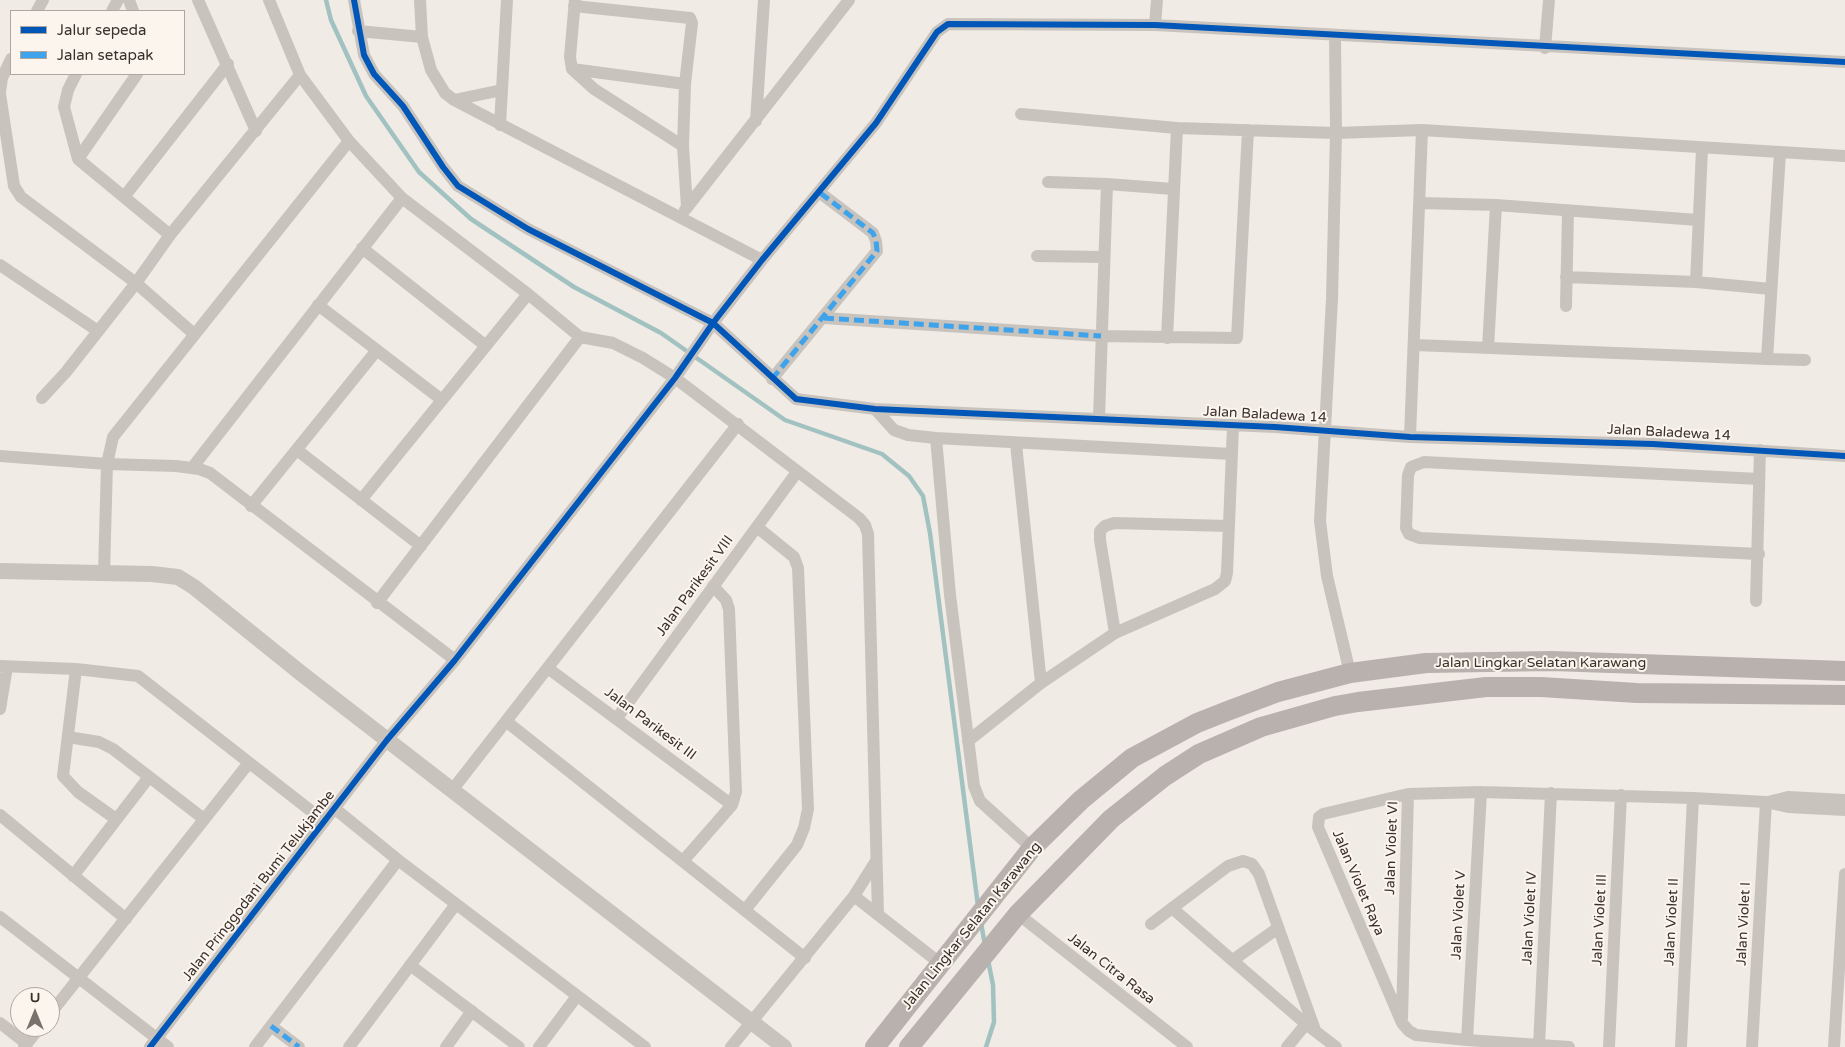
<!DOCTYPE html>
<style>
body{margin:0}
#map{position:relative;width:1845px;height:1047px;overflow:hidden;background:#f0ebe5;font-family:"Varela Round",sans-serif}
canvas{display:block}
.legend{position:absolute;left:10px;top:10px;width:175px;height:65px;box-sizing:border-box;background:#fbf5ee;border:1px solid #aea6a0;margin:0;padding:6px 9px;list-style:none;font-size:15px;color:#3b302b}
.legend li{display:flex;align-items:center;gap:10px;height:25px}
.legend b{width:25px;border:1px solid #aea6a0}
.north{position:absolute;left:10px;top:987px;width:50px;height:50px;box-sizing:border-box;background:#fbf5ee;border:1px solid #aea6a0;border-radius:50%;rotate:0deg;font-size:14px;font-weight:700;line-height:20px;text-align:center;color:#3b302b}
.north::after{content:'';display:block;margin:auto;width:18px;height:22px;background:#7a716c;clip-path:polygon(50% 0,100% 100%,50% 72%,0 100%)}
</style>
<div id="map">
<canvas width="1845" height="1047"></canvas>
<ul class="legend">
<li><b style="height:6px;background:#0057b8"></b>Jalur sepeda</li>
<li><b style="height:6px;background:#3fa3eb"></b>Jalan setapak</li>
</ul>
<div class="north">U</div>
</div>
<script>
const ctx = document.querySelector('canvas').getContext('2d');
ctx.lineJoin = 'round';
function toPath(rows) {
  const path = new Path2D();
  for (const r of rows) {
    path.moveTo(r[0], r[1]);
    for (let i = 2; i < r.length; i += 2) path.lineTo(r[i], r[i + 1]);
  }
  return path;
}
function trace(path, color, width, dash) {
  ctx.strokeStyle = color;
  ctx.lineWidth = width;
  ctx.lineCap = dash ? 'butt' : 'round';
  ctx.setLineDash(dash || []);
  ctx.stroke(path);
}
function label(font, color, halo, rows, align = 'center') {
  ctx.font = font + ' "Varela Round",sans-serif';
  ctx.lineWidth = 4;
  ctx.setLineDash([]);
  ctx.textBaseline = 'middle';
  ctx.strokeStyle = halo;
  ctx.fillStyle = color;
  for (const [text, x, y, turn = 0] of rows) {
    ctx.save();
    ctx.translate(x, y);
    ctx.rotate((+turn || 0) * Math.PI / 180);
    ctx.textAlign = isNaN(turn) ? turn : align;
    if (halo) ctx.strokeText(text, 0, 0);
    ctx.fillText(text, 0, 0);
    ctx.restore();
  }
}
trace(toPath([
 [326,0,331,20,366,96,419,172,471,219,574,287,661,333,785,420,882,454,909,476,923,496,930,533,978,906],
 [981,923,985,945],
 [986,1047,994,1022,993,985,988,960]
]), '#a1c2c1', 4.5);
trace(toPath([
 [129,0,133,11],
 [198,0,256,131],
 [269,0,300,75,349,141,402,198,528,294,580,337,613,343,643,358,675,378,859,518,865,525,868,534,878,915],
 [354,0,364,55,374,74,403,106,443,167,458,186,528,229,713,323,796,399,875,409,1275,427,1410,437,1653,444,1845,456],
 [420,0,422,37,431,70,445,93,454,100,502,90],
 [575,0,570,57,572,69,594,89,683,146],
 [574,6,690,18,692,23,685,84,683,146,687,207],
 [37,11,43,0],
 [112,11,118,0],
 [1155,25,1157,0],
 [358,31,422,37],
 [1335,36,1336,133,1332,299,1320,521,1327,576,1350,673],
 [1545,48,1549,0],
 [572,69,685,84],
 [76,74,68,90,64,107,78,159,170,235],
 [0,92,2,78,11,59],
 [0,94,14,186,21,197,136,283,194,334],
 [454,100,762,260],
 [1021,114,1177,128,1336,133,1422,130,1845,156],
 [756,121,764,0],
 [500,125,507,0],
 [78,159,137,74],
 [1048,182,1107,184,1173,189],
 [124,197,228,64],
 [1421,203,1496,205,1698,220],
 [685,210,849,0],
 [362,248,486,346],
 [1037,256,1104,257],
 [0,265,98,331],
 [1566,277,1696,282,1771,289],
 [1696,282,1702,149],
 [318,305,442,400],
 [1566,306,1568,212],
 [824,318,1101,336,1237,338,1248,130],
 [1167,338,1177,128],
 [1415,345,1767,359,1780,153],
 [1488,348,1496,205],
 [1767,359,1805,360],
 [772,379,877,251,876,241,873,233,819,192],
 [42,398,66,372,136,283,170,235,300,75],
 [875,409,894,430,908,435,936,438,1232,454],
 [1099,418,1107,184],
 [1410,437,1422,130],
 [936,438,950,595,974,786,980,801,1032,848],
 [1016,444,1041,683],
 [297,450,421,546],
 [0,456,107,464,176,466,199,469,210,473,455,660],
 [192,468,402,198],
 [361,500,528,294],
 [251,506,377,350],
 [1759,554,1420,538,1409,534,1406,528,1408,475,1411,467,1424,462,1759,479],
 [104,573,107,464,113,437,349,141],
 [1756,601,1760,450],
 [377,603,580,337],
 [1115,633,1100,540,1100,531,1105,526,1114,523,1228,526],
 [0,666,76,669,138,676,324,821],
 [76,669,63,776,78,792,116,819],
 [549,669,732,805],
 [0,709,7,667],
 [617,718,797,472],
 [507,722,805,958],
 [68,737,99,742,113,749,204,819],
 [968,741,1041,683,1115,633,1215,589,1225,581,1227,573,1233,427],
 [453,789,738,424],
 [1768,802,1788,797,1845,800],
 [334,808,398,860,645,1047],
 [0,815,126,919],
 [683,861,732,805,736,792,729,609,726,600,713,586],
 [73,876,149,777],
 [854,896,941,964],
 [1172,908,1306,1024,1336,1047],
 [745,910,797,845,804,828,808,809,798,568,794,557,757,527],
 [1018,914,1187,1047],
 [0,917,168,1047],
 [1151,924,1228,866,1243,861,1252,864,1259,874,1315,1030],
 [1233,960,1278,928],
 [410,965,519,1047],
 [50,1014,248,764],
 [1402,1018,1408,794],
 [0,1023,27,1044],
 [271,1026,299,1047],
 [1467,1040,1481,792],
 [1539,1046,1551,793],
 [24,1047,40,1027],
 [150,1047,387,740,455,660,675,378,713,323,762,260,876,123,937,32,948,24,1155,25,1845,62],
 [255,1047,398,860],
 [349,1047,456,904],
 [446,1047,472,1011],
 [539,1047,577,996],
 [731,1047,854,896,876,861],
 [1287,1047,1306,1024],
 [1569,1047,1467,1040,1416,1035,1409,1031,1402,1023,1318,827,1319,817,1323,814,1408,794,1481,792,1693,798,1766,802,1788,807,1845,810],
 [1609,1047,1621,795],
 [1681,1047,1693,798],
 [1752,1047,1766,802],
 [1834,1047,1845,874]
]), '#c9c3be', 12);
trace(toPath([
 [0,571,152,574,178,577,194,587,302,674,784,1047]
]), '#c9c3be', 16);
trace(toPath([
 [875,1047,1032,848,1081,800,1132,758,1197,723,1230,710,1278,692,1350,673,1426,663,1552,661,1845,671],
 [909,1047,1018,914,1111,819,1165,776,1199,754,1261,727,1335,706,1358,702,1486,687,1541,687,1637,693,1845,695]
]), '#b8b1ad', 20);
trace(toPath([
 [824,318,1101,336],
 [772,379,877,251,876,241,873,233,819,192],
 [271,1026,299,1047]
]), '#3fa3eb', 5, [10, 5]);
trace(toPath([
 [354,0,364,55,374,74,403,106,443,167,458,186,528,229,713,323,796,399,875,409,1275,427,1410,437,1653,444,1845,456],
 [150,1047,387,740,455,660,675,378,713,323,762,260,876,123,937,32,948,24,1155,25,1845,62]
]), '#0057b8', 6);
label('14px', '#3b302b', '#fbf5ee', [
 ["Jalan Baladewa 14",1265,415,3],
 ["Jalan Baladewa 14",1669,433,3],
 ["Jalan Parikesit VIII",695,586,-54],
 ["Jalan Lingkar Selatan Karawang",1541,663],
 ["Jalan Parikesit III",650,724,37],
 ["Jalan Violet VI",1392,848,-88],
 ["Jalan Violet Raya",1358,883,67],
 ["Jalan Pringgodani Bumi Telukjambe",259,886,-52],
 ["Jalan Violet V",1459,915,-87],
 ["Jalan Violet IV",1530,918,-87],
 ["Jalan Violet III",1600,920,-87],
 ["Jalan Violet II",1672,922,-87],
 ["Jalan Violet I",1744,924,-87],
 ["Jalan Lingkar Selatan Karawang",972,926,-51],
 ["Jalan Citra Rasa",1111,969,38]
]);
</script>
